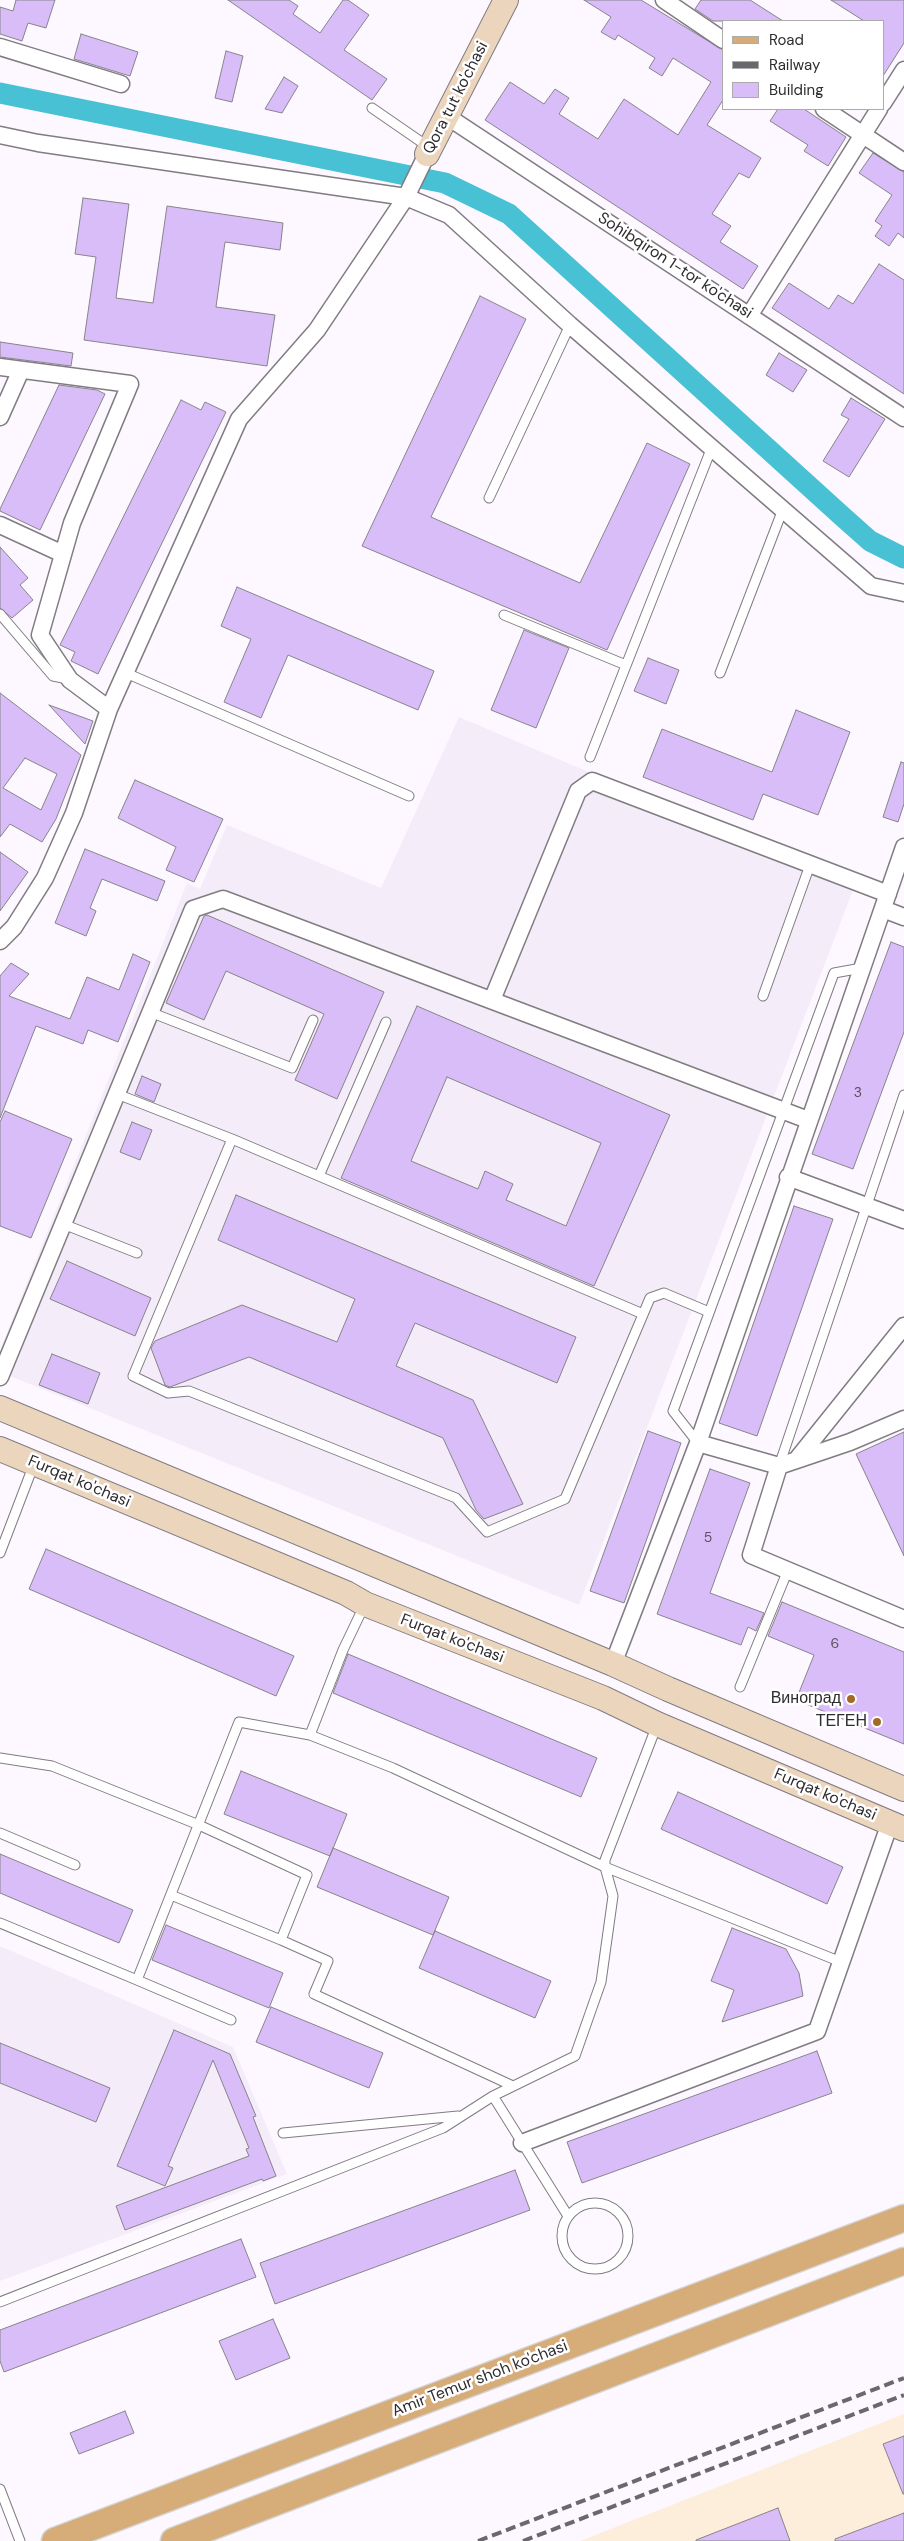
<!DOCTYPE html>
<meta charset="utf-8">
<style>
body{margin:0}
#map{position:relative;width:904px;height:2541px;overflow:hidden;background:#fdf8ff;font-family:"DM Sans",sans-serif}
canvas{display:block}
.legend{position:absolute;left:722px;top:20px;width:162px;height:90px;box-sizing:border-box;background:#fff;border:1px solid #ababac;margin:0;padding:6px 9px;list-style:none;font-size:15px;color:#2e2c2f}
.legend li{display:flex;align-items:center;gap:10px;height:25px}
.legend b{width:25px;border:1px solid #ababac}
</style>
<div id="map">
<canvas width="904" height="2541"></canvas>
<ul class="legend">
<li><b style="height:6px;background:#d6ac78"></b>Road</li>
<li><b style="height:6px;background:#6b686d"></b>Railway</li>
<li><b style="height:14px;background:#d9bdf8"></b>Building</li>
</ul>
</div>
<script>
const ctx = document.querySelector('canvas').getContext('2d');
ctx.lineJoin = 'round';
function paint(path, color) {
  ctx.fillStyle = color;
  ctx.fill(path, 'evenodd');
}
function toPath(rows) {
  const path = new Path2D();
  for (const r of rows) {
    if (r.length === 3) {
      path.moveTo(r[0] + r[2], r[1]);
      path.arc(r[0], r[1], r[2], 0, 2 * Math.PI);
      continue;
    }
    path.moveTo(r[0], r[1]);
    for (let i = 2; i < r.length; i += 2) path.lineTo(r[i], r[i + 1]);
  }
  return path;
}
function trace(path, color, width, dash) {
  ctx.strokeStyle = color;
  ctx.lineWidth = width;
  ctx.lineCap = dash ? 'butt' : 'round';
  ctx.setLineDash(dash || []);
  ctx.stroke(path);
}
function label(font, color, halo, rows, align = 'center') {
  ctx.font = font + ' "DM Sans",sans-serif';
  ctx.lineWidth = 5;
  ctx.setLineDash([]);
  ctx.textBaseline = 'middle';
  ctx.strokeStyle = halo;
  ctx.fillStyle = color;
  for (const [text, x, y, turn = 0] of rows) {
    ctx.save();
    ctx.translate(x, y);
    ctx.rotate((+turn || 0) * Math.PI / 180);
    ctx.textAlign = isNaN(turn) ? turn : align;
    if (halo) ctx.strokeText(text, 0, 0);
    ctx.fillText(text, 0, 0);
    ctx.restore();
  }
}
paint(toPath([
 [904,2414,904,2541,580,2541]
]), '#fdeedb');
paint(toPath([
 [459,717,855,885,579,1605,0,1372,0,1350,187,883,200,889,227,825,381,888],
 [0,1946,233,2047,287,2174,0,2281]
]), '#f5ecf9');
trace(toPath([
 [0,93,445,183,509,214,843,517,870,541,904,558]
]), '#47c1d3', 21);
const building = toPath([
 [16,0,55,0,46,28,28,23,22,41,0,34,0,7,13,11,16,0],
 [228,0,289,0,298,6,293,14,320,33,343,0,348,0,369,15,344,50,387,79,372,100,228,0],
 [584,0,641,0,723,50,723,100,707,125,761,158,749,178,739,173,712,214,731,226,720,242,758,266,743,289,485,120,510,82,544,104,555,89,569,98,559,114,598,139,624,99,678,135,711,82,673,58,662,76,649,68,655,58,618,35,615,40,601,32,611,17,584,0],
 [701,0,750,0,783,21,713,21,695,9,701,0],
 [831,0,904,0,904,43,883,76,883,21,864,21,831,0],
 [81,34,138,52,130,76,74,59,81,34],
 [226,51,243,56,232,102,215,98,226,51],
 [284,77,298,86,282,113,265,109,284,77],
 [778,109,804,109,846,137,828,166,804,151,808,145,770,121,778,109],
 [873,153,904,172,904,238,898,233,889,246,875,236,882,226,875,221,892,195,859,173,873,153],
 [83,198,129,204,116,298,153,303,167,206,283,223,280,250,225,242,216,307,275,315,267,366,84,340,96,257,75,254,83,198],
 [879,264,904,280,904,394,772,308,789,283,829,309,838,295,853,304,879,264],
 [480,296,526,319,431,517,580,583,647,443,690,464,607,650,362,546,480,296],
 [0,342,73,353,71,366,0,357,0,342],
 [779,353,807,370,793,392,766,375,779,353],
 [59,385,97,390,105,394,40,530,0,511,0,509,59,385],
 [851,398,885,419,849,477,823,461,849,419,841,415,851,398],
 [181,400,201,410,205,402,226,412,98,674,71,661,75,652,60,645,181,400],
 [0,547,28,578,20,585,33,600,12,618,0,608,0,547],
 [237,587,434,671,418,710,288,655,261,718,224,702,251,639,221,626,237,587],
 [524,630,569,648,536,728,491,710,524,630],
 [648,658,679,670,666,704,634,691,648,658],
 [0,693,81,755,56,819,42,842,10,824,0,837,0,693],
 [25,758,57,774,41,810,3,788,25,758],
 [49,705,93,721,85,744,49,705],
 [796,710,850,732,818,815,763,794,753,820,643,777,662,729,772,772,796,710],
 [901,762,904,763,904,804,898,822,883,817,901,762],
 [135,780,223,819,194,882,166,870,176,847,118,818,135,780],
 [85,849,165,881,157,901,102,879,90,908,96,911,86,936,55,923,85,849],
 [0,852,28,872,0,911,0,852],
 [207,915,384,992,337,1099,295,1080,324,1014,226,971,204,1020,166,1003,204,916,207,915],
 [891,942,904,947,904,1032,853,1169,812,1154,891,942],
 [133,954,150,962,118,1042,88,1030,83,1044,36,1026,0,1118,0,976,11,963,29,974,9,996,70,1019,87,977,119,990,133,954],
 [417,1006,670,1115,594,1286,341,1178,417,1006],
 [447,1077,601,1143,566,1226,506,1200,513,1184,485,1171,478,1189,411,1161,447,1077],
 [142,1076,161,1084,154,1102,135,1094,142,1076],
 [5,1111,72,1139,31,1238,0,1226,0,1122,5,1111],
 [132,1122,152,1130,140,1160,120,1152,132,1122],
 [236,1195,576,1337,557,1383,415,1323,396,1366,473,1400,523,1504,484,1519,476,1510,443,1438,249,1357,170,1387,165,1385,151,1348,155,1341,242,1305,337,1342,355,1299,218,1240,236,1195],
 [794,1206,833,1219,757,1436,719,1423,794,1206],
 [67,1261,151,1298,135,1336,50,1299,67,1261],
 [52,1354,100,1373,88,1404,39,1385,52,1354],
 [648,1431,681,1443,624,1603,590,1591,648,1431],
 [904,1432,904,1556,856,1454,904,1432],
 [710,1469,750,1483,710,1593,764,1613,756,1631,748,1627,741,1645,657,1614,710,1469],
 [46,1549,294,1656,276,1696,29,1589,46,1549],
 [782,1602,904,1652,904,1744,796,1700,814,1655,768,1636,782,1602],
 [348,1654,597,1758,581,1797,333,1693,348,1654],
 [241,1771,347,1814,330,1856,224,1814,241,1771],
 [678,1792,843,1867,827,1904,661,1829,678,1792],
 [333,1848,449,1897,433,1935,317,1887,333,1848],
 [0,1854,133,1910,119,1943,0,1893,0,1854],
 [166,1925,283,1973,269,2008,152,1960,166,1925],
 [732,1928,786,1949,799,1973,803,1996,722,2022,734,1990,711,1981,732,1928],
 [435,1931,551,1981,535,2018,419,1968,435,1931],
 [271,2007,383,2053,369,2088,256,2042,271,2007],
 [174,2030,230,2054,256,2116,253,2117,276,2176,263,2181,262,2179,125,2230,116,2206,249,2156,246,2149,249,2148,213,2060,168,2166,173,2168,165,2186,117,2166,174,2030],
 [0,2043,110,2088,96,2122,0,2083,0,2043],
 [817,2051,832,2093,582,2183,567,2142,817,2051],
 [515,2170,530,2210,275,2304,260,2263,515,2170],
 [241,2239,256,2277,4,2372,0,2361,0,2330,241,2239],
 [273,2319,290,2358,236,2380,219,2341,273,2319],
 [125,2411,134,2433,79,2454,70,2433,125,2411],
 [904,2436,904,2494,903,2494,883,2444,904,2436],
 [778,2508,790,2541,696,2541,696,2540,778,2508],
 [904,2513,904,2541,835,2541,835,2539,904,2513]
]);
paint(building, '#d9bdf8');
trace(building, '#87848a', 1);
const lane = toPath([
 [372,108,430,148],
 [489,498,570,325],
 [0,614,53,676,68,679],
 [504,615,626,665],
 [126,673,409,796],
 [720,673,783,509],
 [590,757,712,447],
 [763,996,810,865],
 [150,1012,292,1068,313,1020],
 [117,1094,232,1139],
 [319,1176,386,1022],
 [63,1224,137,1253],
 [643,1314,232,1139,133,1376,168,1393,189,1391,456,1498,487,1532,565,1499,650,1298,664,1293,709,1312],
 [698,1443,673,1411,834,973,862,968],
 [779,1466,904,1095],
 [0,1553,34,1464],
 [740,1687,788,1570],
 [310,1735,343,1650,365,1604],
 [0,1758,52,1766,199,1825,307,1875,281,1940,328,1961,314,1994,513,2086],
 [0,1833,75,1865],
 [171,1895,281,1940],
 [0,1923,137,1980,239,1722,310,1735,393,1768,605,1867,841,1962],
 [137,1980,231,2020],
 [493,2096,568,2216],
 [283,2133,458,2116],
 [595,2236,33],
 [0,2302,443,2128,493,2096,575,2056,601,1982,613,1896,605,1867,605,1860,657,1725],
 [0,2489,20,2541]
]);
const street = toPath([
 [664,0,723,40],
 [0,47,121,84],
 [883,103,904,70],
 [824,109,904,162],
 [445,115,904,418],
 [0,135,38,143,406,197,449,215,570,325,871,586,904,593],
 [749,316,879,109],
 [0,367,130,384,72,523,40,635,70,680,109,709],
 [0,417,21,370],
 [0,525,63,554],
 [883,909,904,917],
 [0,941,14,927,45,878,74,813,109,709,239,419,317,330,406,197,427,154],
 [492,1000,578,791,592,781,888,894],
 [788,1177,904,1220],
 [0,1377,193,909,223,899,808,1120],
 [698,1443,779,1466,850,1442,904,1419],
 [798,1458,904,1326],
 [779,1466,751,1555,904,1619],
 [613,1664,698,1443,904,847],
 [522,2143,817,2031,890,1823]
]);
const secondary = toPath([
 [427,154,506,0],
 [0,1408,613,1664,668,1689,904,1789],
 [0,1449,346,1593,365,1604,603,1698,657,1724,904,1829]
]);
const primary = toPath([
 [55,2541,904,2218],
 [174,2541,904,2261]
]);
trace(lane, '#807c81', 11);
trace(street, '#807c81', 19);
trace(secondary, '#807c81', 26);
trace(primary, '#d5d5d5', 29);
trace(lane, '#fff', 9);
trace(street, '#fff', 16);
trace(secondary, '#ebd5bc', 24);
trace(primary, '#d6ac78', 26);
trace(toPath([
 [478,2541,904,2378],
 [523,2541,904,2395]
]), '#6b686d', 4, [10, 5]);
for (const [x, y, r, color] of [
 [851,1699,5,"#a26927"],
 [877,1722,5,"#a26927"]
]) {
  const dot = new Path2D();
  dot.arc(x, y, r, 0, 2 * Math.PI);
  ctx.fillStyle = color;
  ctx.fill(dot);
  trace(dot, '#fff', 2);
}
label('14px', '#595061', null, [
 ["3",858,1093],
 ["5",708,1538],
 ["6",835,1644]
]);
label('16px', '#2e2c2f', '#fff', [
 ["Qora tut ko'chasi",456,98,-63],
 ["Sohibqiron 1-tor ko'chasi",675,266,33],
 ["Furqat ko'chasi",79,1482,23],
 ["Furqat ko'chasi",452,1639,21],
 ["Furqat ko'chasi",825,1795,23],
 ["Amir Temur shoh ko'chasi",480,2379,-21]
]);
label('16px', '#2e2c2f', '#fff', [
 ["Виноград",841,1699],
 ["ТЕГЕН",867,1722]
], 'right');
</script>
